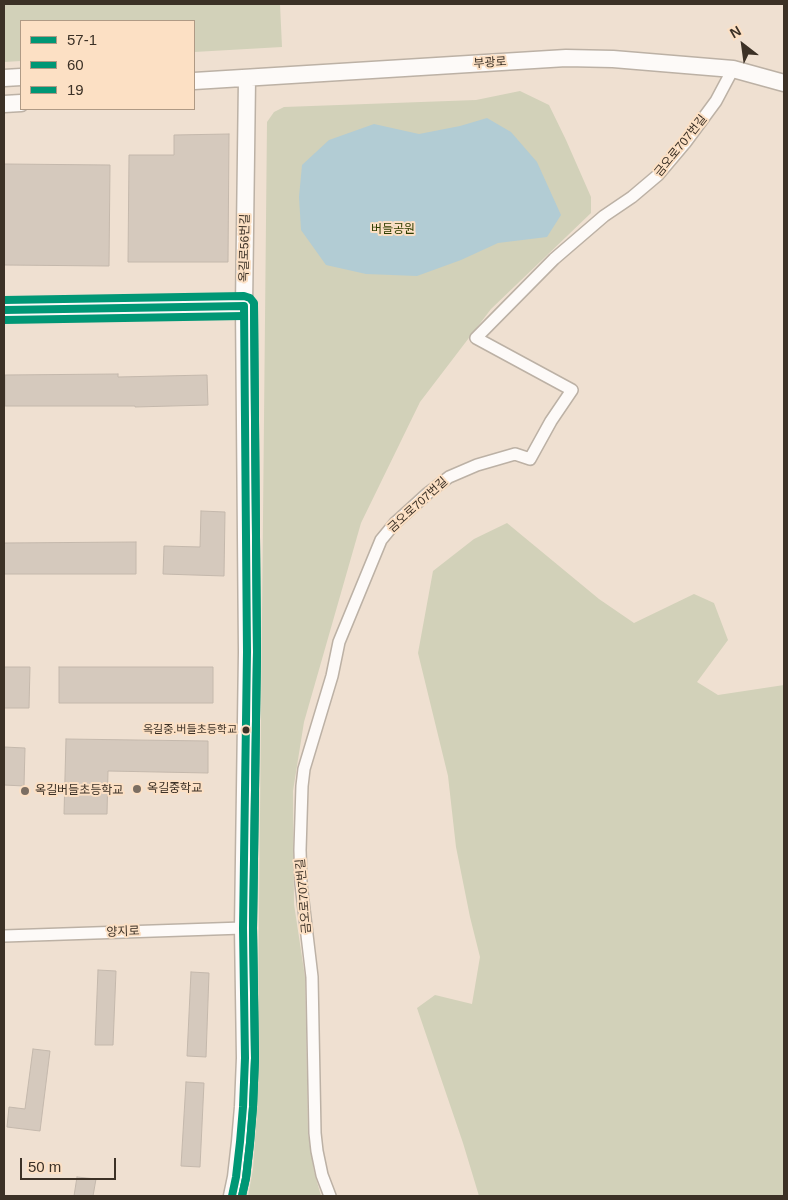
<!DOCTYPE html>
<meta charset="utf-8">
<style>
body{margin:0}
#map{position:relative;width:788px;height:1200px;overflow:hidden;background:#efe0d1;font-family:Helvetica,sans-serif}
canvas{display:block}
.frame{position:absolute;inset:0;border:5px solid #3c3126;pointer-events:none}
.legend{position:absolute;left:20px;top:20px;width:175px;height:90px;box-sizing:border-box;background:#fce0c4;border:1px solid #af9a85;margin:0;padding:6px 9px;list-style:none;font-size:15px;color:#3c3126}
.legend li{display:flex;align-items:center;gap:10px;height:25px}
.legend b{width:25px;border:1px solid #af9a85}
.north{position:absolute;left:718px;top:20px;width:50px;height:50px;-webkit-text-stroke:4px #fce0c4;paint-order:stroke;rotate:330deg;font-size:14px;font-weight:700;line-height:20px;text-align:center;color:#3c3126}
.north::after{content:'';display:block;margin:auto;width:18px;height:22px;background:#3c3126;clip-path:polygon(50% 0,100% 100%,50% 72%,0 100%)}
.scale{position:absolute;left:20px;top:1158px;width:96px;height:22px;box-sizing:border-box;border:2px solid #3c3126;border-top:0;padding-left:6px;font-size:15px;line-height:18px;white-space:nowrap;color:#3c3126;-webkit-text-stroke:4px #fce0c4;paint-order:stroke}
</style>
<div id="map">
<canvas width="788" height="1200"></canvas>
<div class="frame"></div>
<ul class="legend">
<li><b style="height:6px;background:#009775"></b>57-1</li>
<li><b style="height:6px;background:#009775"></b>60</li>
<li><b style="height:6px;background:#009775"></b>19</li>
</ul>
<div class="north">N</div>
<div class="scale">50 m</div>
</div>
<script>
const ctx = document.querySelector('canvas').getContext('2d');
ctx.lineJoin = 'round';
function paint(path, color) {
  ctx.fillStyle = color;
  ctx.fill(path, 'evenodd');
}
function toPath(rows) {
  const path = new Path2D();
  for (const r of rows) {
    path.moveTo(r[0], r[1]);
    for (let i = 2; i < r.length; i += 2) path.lineTo(r[i], r[i + 1]);
  }
  return path;
}
function trace(path, color, width, dash) {
  ctx.strokeStyle = color;
  ctx.lineWidth = width;
  ctx.lineCap = dash ? 'butt' : 'round';
  ctx.setLineDash(dash || []);
  ctx.stroke(path);
}
function label(font, color, halo, rows, align = 'center') {
  ctx.font = font + ' Helvetica,"Noto Sans KR",sans-serif';
  ctx.lineWidth = 4;
  ctx.setLineDash([]);
  ctx.textBaseline = 'middle';
  ctx.strokeStyle = halo;
  ctx.fillStyle = color;
  for (const [text, x, y, turn = 0] of rows) {
    ctx.save();
    ctx.translate(x, y);
    ctx.rotate((+turn || 0) * Math.PI / 180);
    ctx.textAlign = isNaN(turn) ? turn : align;
    if (halo) ctx.strokeText(text, 0, 0);
    ctx.fillText(text, 0, 0);
    ctx.restore();
  }
}
paint(toPath([
 [4,4,280,4,282,47,194,52,194,21,21,21,21,61,4,62],
 [520,91,549,105,566,140,591,197,591,213,491,309,420,402,361,523,304,722,293,791,294,904,305,977,308,1133,314,1171,321,1196,248,1196,253,1169,257,1111,267,122,274,112,284,107,476,100],
 [507,523,599,599,634,623,694,594,714,603,728,640,697,682,718,695,784,685,784,1196,479,1196,463,1143,417,1008,435,995,472,1004,480,957,470,917,456,847,448,776,418,653,433,571,474,539]
]), '#d2d1b9');
paint(toPath([
 [487,118,511,132,537,162,561,215,547,237,498,243,461,260,417,276,366,274,326,265,301,230,299,197,302,165,329,140,374,124,419,134,460,126]
]), '#b2ccd4');
const building = toPath([
 [229,134,228,262,128,262,129,155,174,155,174,135,229,134],
 [4,164,110,165,109,266,4,265,4,164],
 [118,374,118,377,207,375,208,405,135,407,135,406,5,406,5,375,118,374],
 [201,511,225,512,224,576,163,574,164,546,200,547,201,511],
 [136,542,136,574,4,574,4,543,136,542],
 [4,667,30,667,29,708,4,708,4,667],
 [59,667,213,667,213,703,59,703,59,667],
 [66,739,208,741,208,773,108,771,107,814,64,814,66,739],
 [4,747,25,748,24,786,4,785,4,747],
 [98,970,116,971,113,1045,95,1045,98,970],
 [191,972,209,973,206,1057,187,1056,191,972],
 [33,1049,50,1051,40,1131,7,1127,9,1107,25,1109,33,1049],
 [186,1082,204,1083,200,1167,181,1166,186,1082],
 [77,1177,96,1179,93,1196,74,1196,77,1177]
]);
paint(building, '#d5c9bd');
trace(building, '#c4b8ac', 1);
const street = toPath([
 [4,936,243,928],
 [330,1196,322,1175,317,1151,315,1133,312,977,301,884,300,850,302,786,304,769,332,676,339,642,381,540,395,523,428,493,449,477,477,465,515,454,530,459,551,421,572,390,476,338,554,259,604,216,632,197,658,175,685,143,716,101,733,69]
]);
const secondary = toPath([
 [4,78,21,77],
 [194,81,566,58,613,59,733,69,784,83],
 [4,104,21,103],
 [4,310,244,306],
 [232,1196,236,1177,240,1142,243,1107,245,1058,243,928,247,652,244,306,247,79]
]);
trace(street, '#bcb1a5', 14);
trace(secondary, '#bcb1a5', 19);
trace(street, '#fdfaf8', 11);
trace(secondary, '#fdfaf8', 16);
trace(toPath([
 [4,310,244,306],
 [232,1196,236,1177,240,1142,243,1107,245,1058,243,928,247,652,244,306]
]), '#009775', 8);
trace(toPath([
 [4,320,244,316],
 [242,1196,246,1178,250,1143,253,1107,255,1058,253,928,257,652,254,306]
]), '#009775', 8);
trace(toPath([
 [4,300,244,296,250,298,254,303,257,652,253,928,255,1058,253,1107,250,1143,246,1178,242,1196]
]), '#009775', 8);
for (const [x, y, r, color] of [
 [246,730,4.5,"#3c3126"],
 [137,789,5,"#7b6e62"],
 [25,791,5,"#7b6e62"]
]) {
  const dot = new Path2D();
  dot.arc(x, y, r, 0, 2 * Math.PI);
  ctx.fillStyle = color;
  ctx.fill(dot);
  trace(dot, '#fce0c4', 2);
}
label('11px', '#3c3126', '#fce0c4', [
 ["옥길중.버들초등학교",237,730]
], 'right');
label('12px', '#3c3126', '#fce0c4', [
 ["부광로",490,63,-4],
 ["금오로707번길",681,146,-51],
 ["옥길로56번길",245,248,-89],
 ["금오로707번길",418,505,-42],
 ["금오로707번길",304,896,-95],
 ["양지로",123,932,-2]
]);
label('12px', '#313e00', '#fce0c4', [
 ["버들공원",393,230]
]);
label('12px', '#3c3126', '#fce0c4', [
 ["옥길중학교",147,789],
 ["옥길버들초등학교",35,791]
], 'left');
</script>
